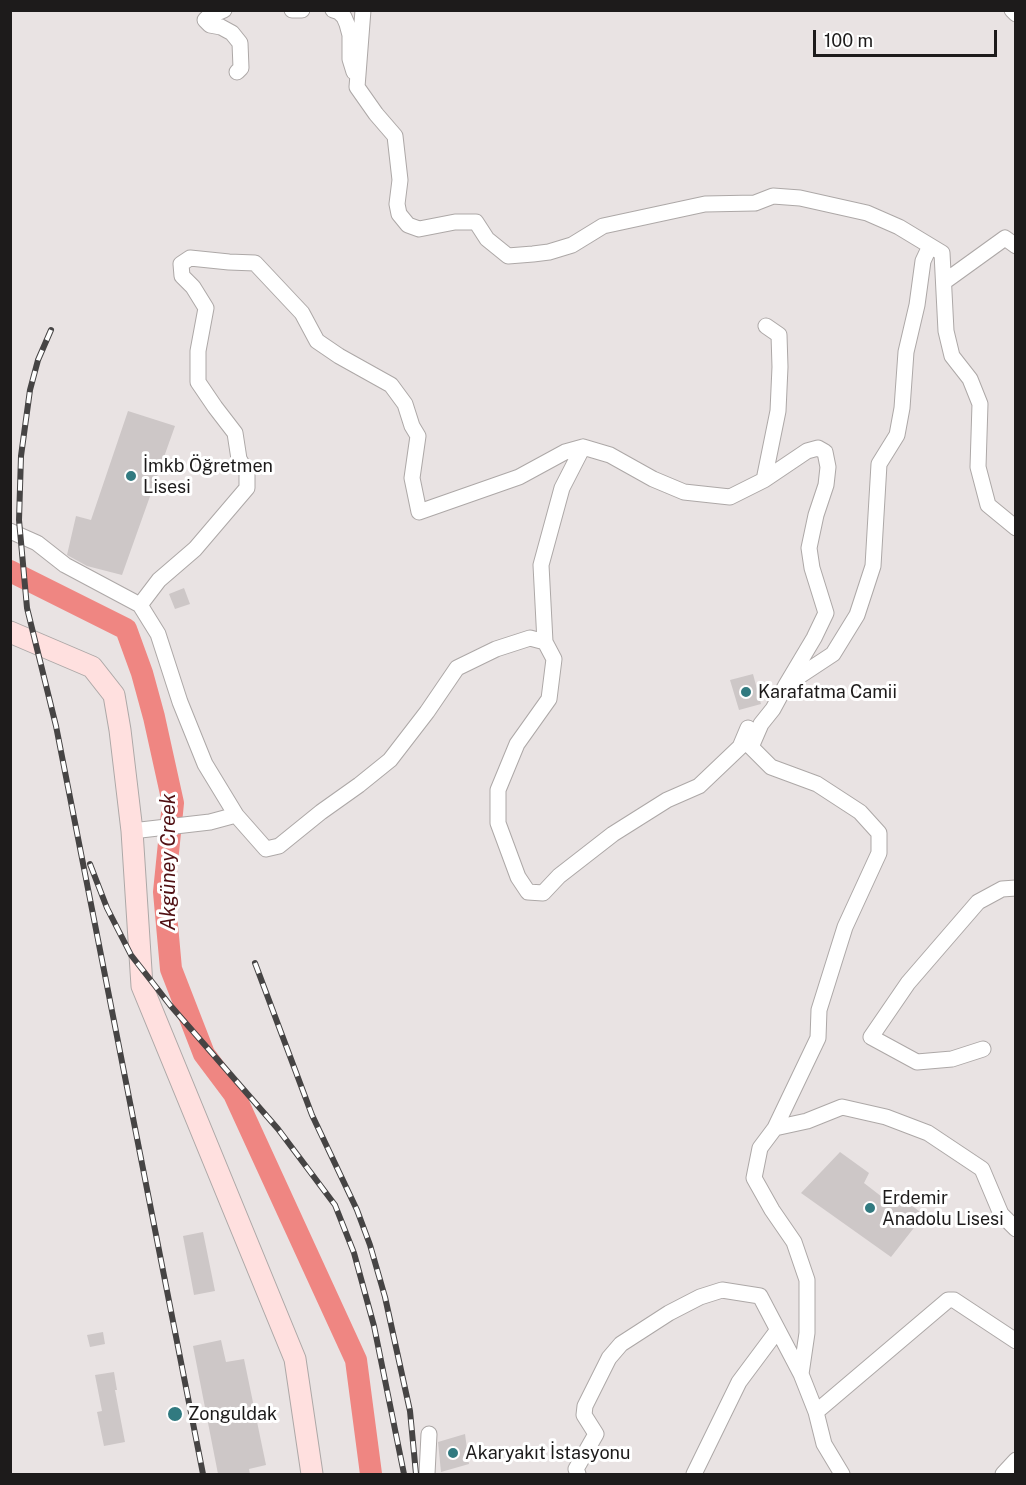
<!DOCTYPE html>
<meta charset="utf-8">
<style>
body{margin:0}
#map{position:relative;width:1026px;height:1485px;overflow:hidden;background:#e9e3e3;font-family:"Public Sans",sans-serif}
canvas{display:block}
.frame{position:absolute;inset:0;border:12px solid #1d1b1b;pointer-events:none}
.scale{position:absolute;left:813px;top:30px;width:184px;height:27px;box-sizing:border-box;border:3px solid #1d1b1b;border-top:0;padding-left:8px;font-size:18px;line-height:21px;white-space:nowrap;color:#1d1b1b;-webkit-text-stroke:4px #fff;paint-order:stroke}
</style>
<div id="map">
<canvas width="1026" height="1485"></canvas>
<div class="frame"></div>
<div class="scale">100 m</div>
</div>
<script>
const ctx = document.querySelector('canvas').getContext('2d');
ctx.lineJoin = 'round';
function toPath(rows) {
  const path = new Path2D();
  for (const r of rows) {
    path.moveTo(r[0], r[1]);
    for (let i = 2; i < r.length; i += 2) path.lineTo(r[i], r[i + 1]);
  }
  return path;
}
function trace(path, color, width, dash) {
  ctx.strokeStyle = color;
  ctx.lineWidth = width;
  ctx.lineCap = dash ? 'butt' : 'round';
  ctx.setLineDash(dash || []);
  ctx.stroke(path);
}
function paint(path, color) {
  ctx.fillStyle = color;
  ctx.fill(path, 'evenodd');
}
function label(font, color, halo, rows, align = 'center') {
  ctx.font = font + ' "Public Sans",sans-serif';
  ctx.lineWidth = 6;
  ctx.setLineDash([]);
  ctx.textBaseline = 'middle';
  ctx.strokeStyle = halo;
  ctx.fillStyle = color;
  for (const [text, x, y, turn = 0] of rows) {
    ctx.save();
    ctx.translate(x, y);
    ctx.rotate((+turn || 0) * Math.PI / 180);
    ctx.textAlign = isNaN(turn) ? turn : align;
    if (halo) ctx.strokeText(text, 0, 0);
    ctx.fillText(text, 0, 0);
    ctx.restore();
  }
}
trace(toPath([
 [10,571,126,629,142,673,154,717,173,803,164,892,171,969,204,1054,234,1094,356,1360,371,1474]
]), '#ef8682', 22);
paint(toPath([
 [128,411,175,426,122,575,87,566,67,555,76,516,91,520],
 [184,588,190,604,175,609,169,594],
 [753,674,761,704,739,710,730,680],
 [840,1152,869,1173,864,1183,886,1200,892,1196,903,1202,906,1201,924,1215,891,1257,801,1193],
 [203,1232,215,1291,194,1295,183,1236],
 [103,1332,105,1344,90,1347,87,1335],
 [221,1340,226,1362,244,1359,266,1465,249,1469,250,1474,218,1474,193,1346],
 [114,1372,117,1390,115,1390,125,1442,104,1446,97,1412,102,1411,95,1375],
 [465,1434,469,1464,441,1472,438,1442]
]), '#cdc7c7');
const street = toPath([
 [224,10,208,17,205,20,210,25,221,27,232,33,240,43,241,68,237,72],
 [292,10,302,10],
 [333,10,339,12,344,17,347,24,350,35,350,59,354,72],
 [363,10,357,87,376,114,395,136,400,180,397,204,399,214,408,225,419,229,455,222,476,222,487,239,508,256,533,254,549,252,572,245,603,226,705,204,755,203,773,196,800,198,867,213,899,227,942,253,946,331,952,356,970,379,980,404,978,467,988,505,1016,528],
 [1012,10,1016,14],
 [944,282,1005,238,1016,246],
 [764,480,778,411,780,367,779,335,766,326],
 [10,531,37,543,65,565,140,605,158,634,180,702,205,764,236,815,210,822,132,831],
 [140,605,159,580,195,549,247,488,247,473,239,459,235,433,215,407,198,382,198,351,206,308,193,287,182,276,181,264,190,258,229,262,255,263,302,313,317,341,339,356,391,385,405,404,412,426,418,436,412,478,419,512,519,477,565,452,583,447,610,455,653,479,684,492,730,497,764,480,807,451,818,448,825,452,828,467,826,485,816,515,809,548,812,568,826,613,814,638,786,685],
 [545,642,541,565,562,488,583,447],
 [236,815,266,849,279,846,321,812,359,785,390,760,427,712,457,668,496,649,530,638,545,642,554,659,549,699,517,744,498,790,498,823,518,877,528,892,543,893,559,876,613,834,667,800,699,786,740,747,748,728],
 [983,1049,952,1059,917,1062,871,1037,908,983,978,902,1002,889,1016,888],
 [775,1128,807,1121,842,1107,886,1117,928,1133,982,1169,1001,1214,1016,1229],
 [816,1412,948,1300,954,1300,1016,1341],
 [427,1474,429,1434],
 [578,1474,576,1469,596,1434,584,1415,585,1406,609,1358,621,1344,669,1313,700,1297,722,1290,760,1296,801,1374],
 [694,1474,739,1382,777,1331],
 [842,1474,824,1444,816,1412,801,1374,807,1333,807,1280,794,1242,772,1210,754,1178,760,1148,775,1128,818,1038,819,1010,845,927,879,853,879,833,860,812,817,784,771,767,751,747,761,724,773,709,786,685,833,654,857,615,873,566,879,464,897,435,902,408,906,352,917,305,923,261,930,246],
 [1003,1474,1016,1460]
]);
const secondary = toPath([
 [10,632,92,667,114,695,120,730,132,831,142,986,295,1359,312,1474]
]);
trace(street, '#ada8a7', 17);
trace(secondary, '#ada8a7', 23);
trace(street, '#fff', 15);
trace(secondary, '#ffe0df', 21);
const rail = toPath([
 [51,330,38,360,30,390,21,456,19,520,27,608,56,726,203,1474],
 [90,864,107,908,131,955,170,1005,278,1129,335,1205,354,1253,374,1326,404,1474],
 [255,963,312,1115,357,1210,370,1245,385,1297,410,1411,416,1474]
]);
trace(rail, '#464444', 6);
trace(rail, '#fff', 4, [11]);
for (const [x, y, r, color] of [
 [131,476,6,"#317a80"],
 [746,692,6,"#317a80"],
 [870,1208,6,"#317a80"],
 [175,1414,8,"#317a80"],
 [453,1453,6,"#317a80"]
]) {
  const dot = new Path2D();
  dot.arc(x, y, r, 0, 2 * Math.PI);
  ctx.fillStyle = color;
  ctx.fill(dot);
  trace(dot, '#fff', 2);
}
label('18px', '#1d1b1b', '#fff', [
 ["İmkb Öğretmen",143,466],
 ["Lisesi",143,487],
 ["Karafatma Camii",758,692],
 ["Erdemir",882,1198],
 ["Anadolu Lisesi",882,1219],
 ["Zonguldak",188,1414],
 ["Akaryakıt İstasyonu",465,1453]
], 'left');
label('italic 20px', '#500f12', '#fff', [
 ["Akgüney Creek",169,862,-90]
]);
</script>
